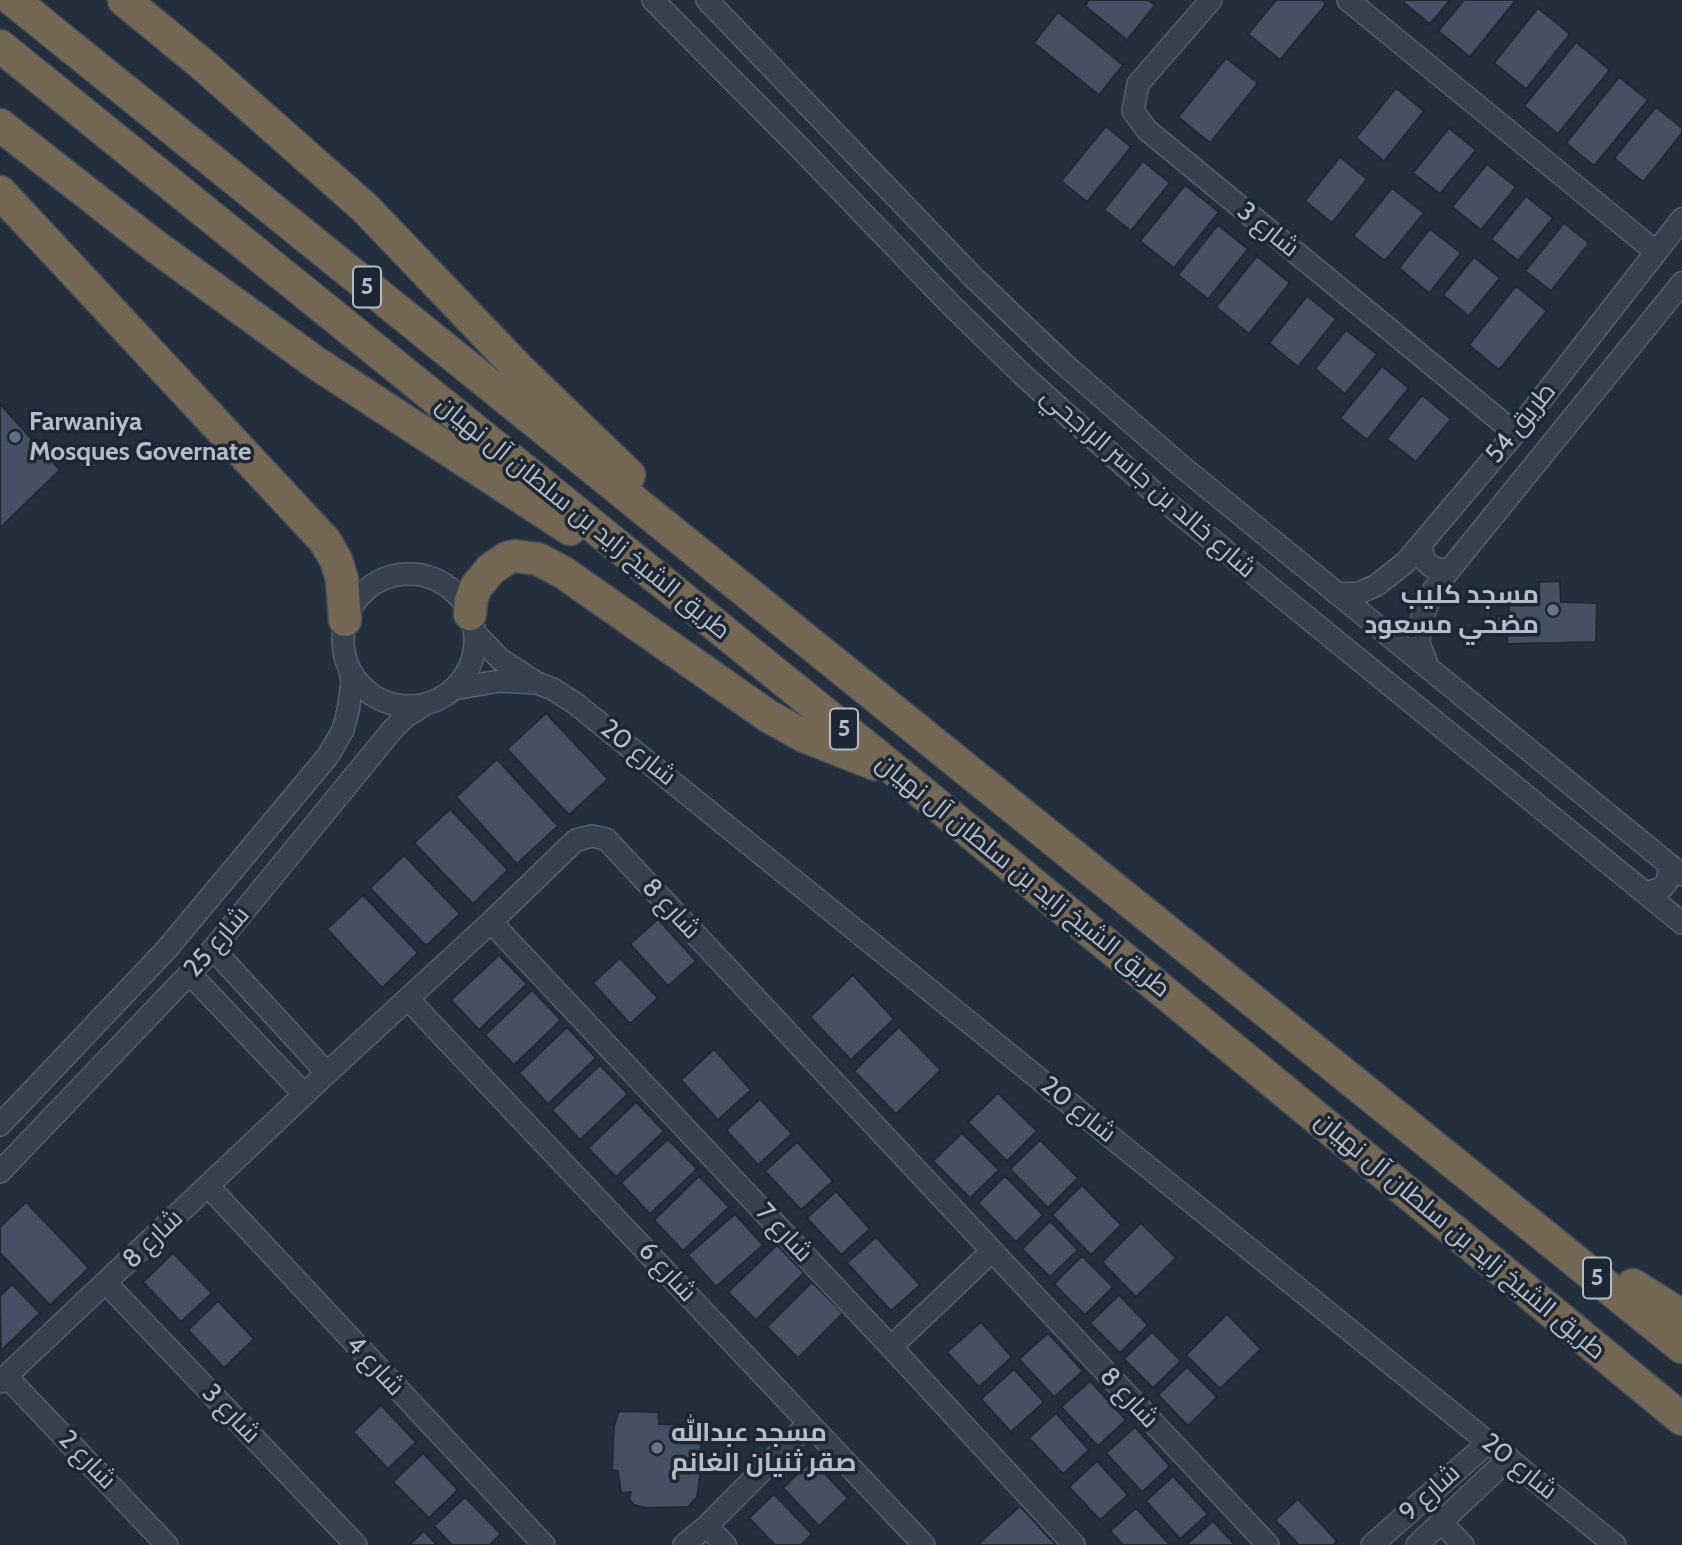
<!DOCTYPE html>
<meta charset="utf-8">
<style>
body{margin:0}
canvas{display:block;background:#242f3e}
</style>
<canvas width="1682" height="1545"></canvas>
<script>
const ctx = document.querySelector('canvas').getContext('2d');
ctx.lineJoin = 'round';
function paint(path, color) {
  ctx.fillStyle = color;
  ctx.fill(path, 'evenodd');
}
function toPath(rows) {
  const path = new Path2D();
  for (const r of rows) {
    if (r.length === 3) {
      path.moveTo(r[0] + r[2], r[1]);
      path.arc(r[0], r[1], r[2], 0, 2 * Math.PI);
      continue;
    }
    path.moveTo(r[0], r[1]);
    for (let i = 2; i < r.length; i += 2) path.lineTo(r[i], r[i + 1]);
  }
  return path;
}
function trace(path, color, width, dash) {
  ctx.strokeStyle = color;
  ctx.lineWidth = width;
  ctx.lineCap = dash ? 'butt' : 'round';
  ctx.setLineDash(dash || []);
  ctx.stroke(path);
}
function label(font, color, halo, rows, align = 'center') {
  ctx.font = font + ' Cabin,Cairo,sans-serif';
  ctx.lineWidth = 7;
  ctx.setLineDash([]);
  ctx.textBaseline = 'middle';
  ctx.strokeStyle = halo;
  ctx.fillStyle = color;
  for (const [text, x, y, turn = 0] of rows) {
    ctx.save();
    ctx.translate(x, y);
    ctx.rotate((+turn || 0) * Math.PI / 180);
    ctx.textAlign = isNaN(turn) ? turn : align;
    if (halo) ctx.strokeText(text, 0, 0);
    ctx.fillText(text, 0, 0);
    ctx.restore();
  }
}
const building = toPath([
 [1089,0,1148,0,1155,5,1127,40,1085,6,1089,0],
 [1276,0,1322,0,1326,4,1280,60,1248,34,1276,0],
 [1405,0,1450,0,1430,24,1403,2,1405,0],
 [1464,0,1516,0,1470,57,1438,31,1464,0],
 [1538,8,1570,34,1526,89,1494,63,1538,8],
 [1058,12,1123,65,1099,95,1034,43,1058,12],
 [1576,42,1610,70,1558,134,1524,106,1576,42],
 [1226,58,1258,83,1210,143,1178,117,1226,58],
 [1619,77,1648,100,1594,166,1566,143,1619,77],
 [1396,88,1424,111,1384,161,1356,138,1396,88],
 [1656,107,1682,128,1682,133,1643,182,1614,158,1656,107],
 [1106,126,1131,147,1087,202,1061,181,1106,126],
 [1449,128,1476,150,1440,194,1413,173,1449,128],
 [1340,157,1367,179,1332,223,1305,201,1340,157],
 [1143,161,1170,183,1131,231,1104,210,1143,161],
 [1487,164,1516,187,1481,230,1452,207,1487,164],
 [1185,185,1219,212,1174,268,1140,241,1185,185],
 [1392,188,1424,213,1385,261,1353,236,1392,188],
 [1526,196,1553,218,1518,261,1491,239,1526,196],
 [1564,223,1589,243,1551,291,1525,271,1564,223],
 [1218,225,1248,249,1208,299,1178,275,1218,225],
 [1430,229,1461,253,1429,293,1399,268,1430,229],
 [1257,256,1290,283,1249,334,1216,307,1257,256],
 [1474,257,1500,278,1469,316,1443,295,1474,257],
 [1516,286,1547,311,1499,370,1469,345,1516,286],
 [1307,296,1336,319,1298,367,1269,343,1307,296],
 [1346,330,1377,354,1345,394,1315,369,1346,330],
 [1382,366,1409,388,1367,440,1340,418,1382,366],
 [1422,395,1451,419,1416,462,1387,439,1422,395],
 [0,404,60,470,0,528,0,404],
 [1560,581,1561,602,1597,603,1596,642,1507,644,1507,627,1498,629,1497,616,1509,616,1509,602,1539,600,1539,582,1560,581],
 [546,713,608,779,569,815,507,749,546,713],
 [497,759,558,826,517,864,456,797,497,759],
 [450,809,508,870,473,904,414,843,450,809],
 [404,855,460,914,426,946,370,888,404,855],
 [363,895,418,953,382,988,327,929,363,895],
 [658,919,696,961,668,986,630,944,658,919],
 [499,955,527,984,479,1030,451,1000,499,955],
 [620,958,658,998,630,1024,593,983,620,958],
 [853,975,894,1019,851,1060,810,1017,853,975],
 [532,990,561,1020,514,1065,485,1035,532,990],
 [567,1027,596,1058,548,1104,519,1073,567,1027],
 [899,1027,941,1070,896,1114,854,1071,899,1027],
 [714,1049,751,1090,718,1120,681,1080,714,1049],
 [600,1065,628,1094,580,1140,552,1110,600,1065],
 [998,1093,1037,1131,1007,1161,968,1122,998,1093],
 [760,1099,792,1134,758,1165,726,1130,760,1099],
 [636,1102,664,1131,616,1177,588,1148,636,1102],
 [962,1133,999,1170,970,1198,933,1161,962,1133],
 [668,1139,697,1169,650,1214,621,1183,668,1139],
 [1040,1140,1078,1178,1048,1208,1010,1169,1040,1140],
 [797,1142,833,1181,801,1210,765,1171,797,1142],
 [699,1176,729,1207,683,1251,654,1220,699,1176],
 [1005,1176,1043,1215,1016,1242,978,1203,1005,1176],
 [1082,1185,1121,1225,1091,1255,1052,1215,1082,1185],
 [836,1191,870,1229,841,1255,807,1218,836,1191],
 [26,1202,89,1268,50,1305,0,1253,0,1227,26,1202],
 [735,1214,763,1245,716,1287,688,1255,735,1214],
 [1050,1221,1078,1250,1050,1277,1022,1249,1050,1221],
 [1141,1223,1176,1258,1136,1297,1102,1262,1141,1223],
 [876,1237,920,1285,891,1311,847,1263,876,1237],
 [777,1245,804,1273,756,1320,728,1292,777,1245],
 [173,1253,212,1293,181,1322,143,1282,173,1253],
 [1082,1256,1113,1287,1085,1315,1054,1284,1082,1256],
 [812,1282,843,1313,798,1358,767,1327,812,1282],
 [12,1284,40,1313,1,1351,0,1296,12,1284],
 [1119,1295,1148,1325,1120,1353,1090,1323,1119,1295],
 [218,1301,254,1339,224,1368,188,1330,218,1301],
 [1227,1314,1261,1349,1220,1389,1186,1355,1227,1314],
 [981,1322,1012,1357,979,1387,947,1352,981,1322],
 [1152,1332,1181,1361,1153,1388,1124,1359,1152,1332],
 [1048,1333,1083,1371,1054,1397,1019,1359,1048,1333],
 [1187,1367,1217,1397,1188,1426,1158,1395,1187,1367],
 [1014,1369,1044,1402,1011,1432,981,1399,1014,1369],
 [1090,1381,1126,1420,1098,1446,1061,1407,1090,1381],
 [381,1405,416,1442,388,1469,353,1432,381,1405],
 [619,1411,658,1412,659,1424,701,1425,700,1476,697,1497,688,1507,647,1508,634,1505,629,1499,631,1492,621,1493,618,1471,612,1470,614,1426,619,1411],
 [1056,1413,1089,1450,1063,1474,1029,1438,1056,1413],
 [1135,1427,1170,1466,1142,1492,1106,1453,1135,1427],
 [423,1453,458,1490,429,1518,393,1482,423,1453],
 [812,1460,848,1498,819,1526,783,1488,812,1460],
 [1097,1461,1128,1495,1100,1520,1069,1487,1097,1461],
 [1173,1476,1208,1514,1180,1539,1146,1501,1173,1476],
 [774,1494,812,1534,801,1545,775,1545,749,1518,774,1494],
 [465,1497,501,1534,490,1545,452,1545,434,1526,465,1497],
 [1298,1499,1337,1541,1333,1545,1299,1545,1275,1520,1298,1499],
 [1020,1506,1056,1545,977,1545,1020,1506],
 [1136,1508,1170,1545,1123,1545,1110,1531,1136,1508],
 [1213,1521,1235,1545,1186,1545,1213,1521],
 [424,1531,437,1545,409,1545,424,1531]
]);
paint(building, '#455162');
trace(building, '#1f2835', 2);
const minor = toPath([
 [653,0,801,149,950,304,1026,378,1157,495,1682,923],
 [707,0,974,278,1064,364,1180,465,1682,875],
 [1211,0,1138,84,1133,111,1147,130,1515,433],
 [1348,0,1656,252],
 [1422,543,1422,552,1425,561,1432,567,1441,570,1450,569],
 [409,640,66],
 [1337,594,1359,593,1377,585,1406,562,1515,433,1682,219],
 [475,633,500,659,535,682],
 [1428,667,1419,643,1420,623,1434,589,1682,283],
 [454,689,499,681,537,683,553,689,576,704,1615,1545],
 [1646,893,1662,888,1667,882,1670,865],
 [491,922,891,1347,1074,1545],
 [213,949,327,1073],
 [190,974,304,1094],
 [408,999,924,1545],
 [0,1125,166,950,328,756,343,730,348,711,352,683,350,670],
 [0,1172,213,949,393,729,405,717,424,705],
 [208,1186,544,1545],
 [106,1283,356,1545],
 [891,1347,991,1252],
 [6,1376,167,1545],
 [0,1382,327,1073,491,922,576,840,592,836,606,839,1268,1545],
 [1441,1522,1463,1545],
 [707,1526,725,1545],
 [684,1545,707,1526,808,1424],
 [1372,1545,1489,1442],
 [1417,1545,1509,1458]
]);
const highway = toPath([
 [13,0,1682,1347],
 [124,0,202,64,365,208,520,370,629,475],
 [0,46,896,771,1682,1419],
 [0,125,155,246,316,363,570,529],
 [0,192,325,541,336,560,342,579,345,620],
 [470,614,471,600,476,587,491,569,507,558,515,556,538,559,564,573,768,716,804,736,875,764],
 [1633,1285,1682,1316]
]);
trace(minor, '#565f6c', 24);
trace(highway, '#434c59', 35);
trace(minor, '#38414e', 21);
trace(highway, '#746855', 32);
for (const [x, y, r, color] of [
 [15,437,7,"#5c6f8a"],
 [1553,610,7,"#6b7280"],
 [657,1448,7,"#6b7280"]
]) {
  const dot = new Path2D();
  dot.arc(x, y, r, 0, 2 * Math.PI);
  ctx.fillStyle = color;
  ctx.fill(dot);
  trace(dot, '#1d2633', 2.5);
}
for (const [x, y, w] of [
 [367,287,28],
 [844,729,28],
 [1597,1278,28]
]) {
  const box = new Path2D();
  box.roundRect(x - w / 2, y - 20.5, w, 41, 5);
  ctx.fillStyle = '#1d2633';
  ctx.fill(box);
  trace(box, '#b4bcc9', 2);
}
label('bold 24px', '#b4bcc9', null, [
 ["5",367,287],
 ["5",844,729],
 ["5",1597,1278]
]);
label('26px', '#b4bcc9', '#1d2633', [
 ["شارع 3",1268,230,39],
 ["طريق 54",1521,423,-51],
 ["شارع خالد بن جاسر الراجحي",1148,483,41],
 ["طريق الشيخ زايد بن سلطان آل نهيان",583,518,39],
 ["شارع 20",638,753,39],
 ["طريق الشيخ زايد بن سلطان آل نهيان",1023,876,39],
 ["شارع 8",671,909,47],
 ["شارع 25",217,942,-49],
 ["شارع 20",1078,1110,39],
 ["شارع 7",784,1233,47],
 ["طريق الشيخ زايد بن سلطان آل نهيان",1460,1236,40],
 ["شارع 8",153,1239,-44],
 ["شارع 6",667,1272,47],
 ["شارع 4",375,1366,47],
 ["شارع 8",1129,1398,47],
 ["شارع 3",231,1414,46],
 ["شارع 2",87,1460,46],
 ["شارع 20",1519,1467,39],
 ["شارع 9",1430,1493,-42]
]);
label('bold 26px', '#b4bcc9', '#1d2633', [
 ["Farwaniya",29,422],
 ["Mosques Governate",29,452],
 ["مسجد كليب",1539,595,"right"],
 ["مضحي مسعود",1539,625,"right"],
 ["مسجد عبدالله",671,1433],
 ["صقر ثنيان الغانم",671,1463]
], 'left');
</script>
